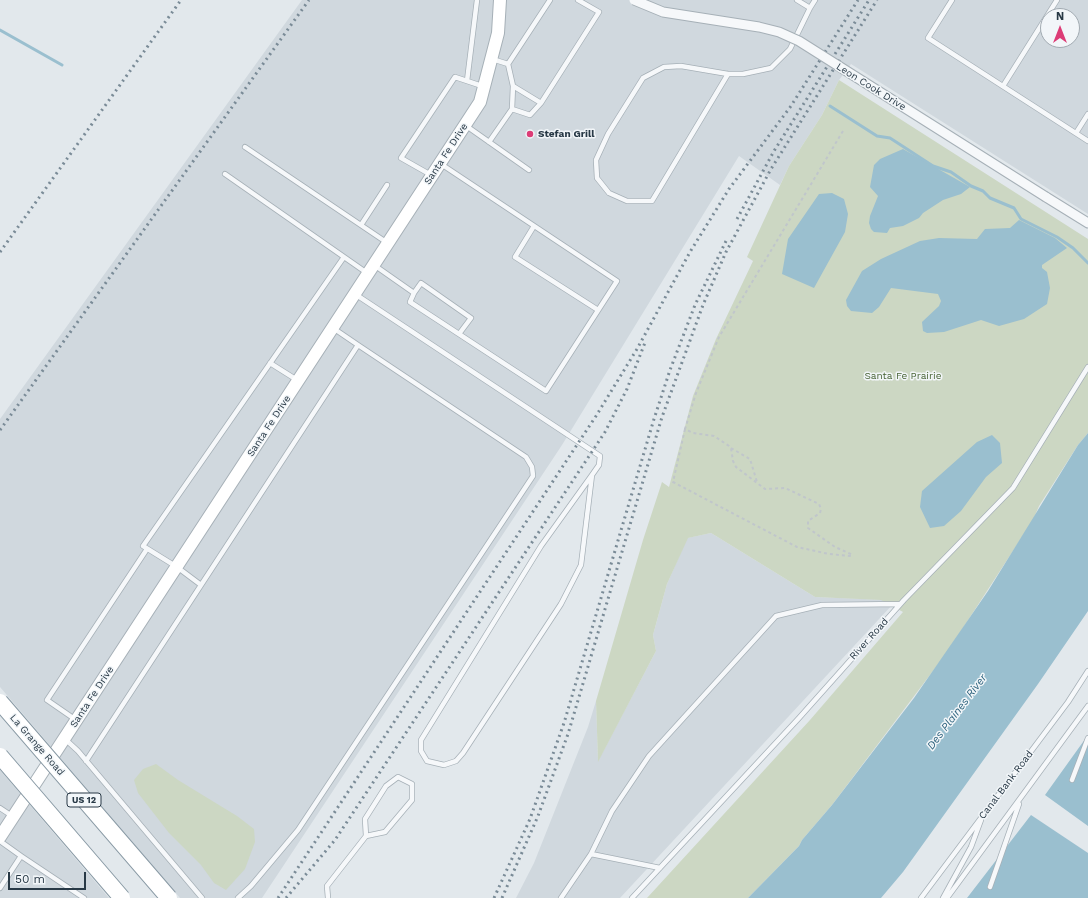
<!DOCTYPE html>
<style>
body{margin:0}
#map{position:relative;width:1088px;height:898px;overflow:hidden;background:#e2e8ec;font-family:"Work Sans",sans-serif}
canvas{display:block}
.north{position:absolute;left:1040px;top:8px;width:40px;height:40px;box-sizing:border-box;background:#f2f6f9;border:1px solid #a1aab1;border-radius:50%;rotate:0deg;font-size:11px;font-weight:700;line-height:16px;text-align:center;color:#283946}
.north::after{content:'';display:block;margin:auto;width:14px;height:18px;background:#dc3c76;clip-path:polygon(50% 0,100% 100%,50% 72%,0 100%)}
.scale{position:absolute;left:8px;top:872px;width:78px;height:18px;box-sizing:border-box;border:2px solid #283946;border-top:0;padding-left:5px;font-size:12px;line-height:14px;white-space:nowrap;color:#283946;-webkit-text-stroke:3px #f2f6f9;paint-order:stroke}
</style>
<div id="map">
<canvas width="1088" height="898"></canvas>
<div class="north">N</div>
<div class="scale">50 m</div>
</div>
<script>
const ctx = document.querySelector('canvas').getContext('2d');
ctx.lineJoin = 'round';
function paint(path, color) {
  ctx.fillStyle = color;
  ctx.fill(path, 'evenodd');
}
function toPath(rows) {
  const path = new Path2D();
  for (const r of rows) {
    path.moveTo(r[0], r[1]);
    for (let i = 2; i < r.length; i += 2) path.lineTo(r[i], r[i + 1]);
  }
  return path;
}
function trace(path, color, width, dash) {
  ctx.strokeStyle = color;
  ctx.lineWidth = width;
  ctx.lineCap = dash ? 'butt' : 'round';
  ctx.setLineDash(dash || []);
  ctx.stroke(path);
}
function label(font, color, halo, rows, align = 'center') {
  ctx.font = font + ' "Work Sans",sans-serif';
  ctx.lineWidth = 3;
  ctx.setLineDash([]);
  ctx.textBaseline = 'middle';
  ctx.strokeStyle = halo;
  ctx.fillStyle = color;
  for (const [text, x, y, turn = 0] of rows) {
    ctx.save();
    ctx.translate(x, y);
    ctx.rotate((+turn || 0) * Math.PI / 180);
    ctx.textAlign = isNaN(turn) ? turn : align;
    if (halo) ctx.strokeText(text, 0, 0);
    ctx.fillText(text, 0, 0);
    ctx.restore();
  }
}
paint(toPath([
 [302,0,1088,0,1088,214,851,64,839,80,822,115,789,166,780,185,739,156,562,445,262,898,180,898,0,687,0,419],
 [1048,16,1072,16,1072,40,1048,40],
 [711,533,815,597,889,600,893,604,620,898,516,898,534,863,588,727,596,701,598,761,656,651,653,635,667,584,687,538],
 [0,770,109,898,0,898]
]), '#d0d8de');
paint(toPath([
 [839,80,1088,239,1088,433,1078,445,1039,506,1033,520,948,651,832,805,802,840,799,846,748,898,647,898,810,720,903,612,881,600,815,597,711,533,688,538,667,584,653,635,656,651,598,762,596,701,643,540,662,482,669,487,693,396,716,339,753,261,747,257,789,166,822,115],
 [156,764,178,780,237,816,254,829,255,842,245,869,226,890,214,883,201,865,169,833,138,793,134,780,143,769]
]), '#ccd7c3');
paint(toPath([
 [903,149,970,187,961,194,943,200,923,213,919,218,903,226,890,228,887,233,874,232,871,229,869,223,870,216,878,196,870,187,874,165,880,159],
 [832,193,844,199,848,214,845,232,814,288,782,274,788,239,819,194],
 [1019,220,1055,238,1067,248,1042,265,1042,268,1047,272,1050,288,1047,304,1024,319,999,326,981,320,944,332,927,333,923,331,922,322,939,306,941,301,938,294,891,288,879,307,872,313,851,311,847,306,846,300,862,271,881,259,920,241,939,238,977,239,985,229,1010,228],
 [1088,433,1088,611,1038,684,903,872,881,898,748,898,799,846,802,840,832,805,914,698,988,591,1078,445],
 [992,435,1000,443,1002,463,986,477,961,511,944,526,930,528,920,507,922,491,977,442],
 [1088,735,1088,826,1045,795],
 [1031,815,1088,853,1088,898,967,898]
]), '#9abfcf');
trace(toPath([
 [0,30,62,65],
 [830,106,877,136,890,138,933,166,951,172,971,186,983,191,990,198,1014,208,1021,219,1057,237,1073,248,1088,263]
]), '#9abfcf', 3);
const lane = toPath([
 [797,0,810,8,815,0],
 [952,0,928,38,1088,141],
 [492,59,508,64,550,0],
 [508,64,513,86],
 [728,74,652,201,627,201,609,193,597,178,596,160,608,134,643,78,664,67,681,66,728,74,743,74,771,68,790,49,810,8],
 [467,81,477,0],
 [1003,86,1057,0],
 [512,109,530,115,541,103],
 [465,125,529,170],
 [1076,133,1088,114],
 [489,142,512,109,513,86,541,103,599,12,578,0],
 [245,147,386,242],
 [225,174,367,273],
 [431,175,401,158,455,77,482,86],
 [361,225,387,185],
 [534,226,515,257,598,310],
 [374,265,414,293,410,302,546,391,617,281,441,164],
 [414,293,421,283,471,318,459,334],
 [355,294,600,456,599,465,592,475,541,546,421,740,421,751,427,761,444,765,456,761,463,753,561,604,581,565,592,475],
 [333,328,358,345],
 [270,363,297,380],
 [201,585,177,567,143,546,344,257],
 [76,720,47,700,147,549],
 [65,739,78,751,202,898],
 [86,761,358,345,526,457,532,467,533,476,298,830,251,886,238,898],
 [1072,780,1088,738],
 [0,808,12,816],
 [0,841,21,856],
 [591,854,612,811,649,756,776,616,822,605,900,604],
 [990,887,1019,804],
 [0,888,21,856,84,898],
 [328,898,327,886,366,836,365,819,386,786,398,777,412,784,412,800,385,832,366,836],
 [561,898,591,854,660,868],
 [632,898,799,718,904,600,1013,488,1088,367],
 [921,898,1068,702,1088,671],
 [943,898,971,847,981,820],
 [947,898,1088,706]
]);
const street = toPath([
 [1046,197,1088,223]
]);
const secondary = toPath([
 [0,837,480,102,498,33,500,0]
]);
trace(lane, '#a6b0b7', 6);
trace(street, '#a6b0b7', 11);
trace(secondary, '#a6b0b7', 14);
trace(toPath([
 [843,131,719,337,696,393,685,429,693,433,714,436,729,446,731,448,733,461,736,467,765,489,785,488,819,504,821,509,820,513,808,521,808,528,835,547,853,555],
 [685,429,673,482,797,547,829,554,851,556,853,555],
 [731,448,750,459,757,482]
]), '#c0c6cb', 2, [3, 3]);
trace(lane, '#f6f8fa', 4.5);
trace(street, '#f6f8fa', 9);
trace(secondary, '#fff', 12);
trace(toPath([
 [737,219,774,151,869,0],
 [0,252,181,0],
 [0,430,309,0],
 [278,898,596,416,637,349,690,252,729,189,791,106,858,0],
 [286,898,335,840,605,432,627,389,646,340],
 [494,898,530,819,564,723,654,419,670,370,695,305,726,241],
 [502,898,538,816,568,734,662,417,703,305,726,252,771,169,877,0]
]), '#7a8b97', 3, [2, 4]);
const streetBridge = toPath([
 [634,0,663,12,759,27,779,32,799,41,1046,197]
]);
const highwayBridge = toPath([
 [0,702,169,898],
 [0,756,122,898]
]);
trace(streetBridge, '#a6b0b7', 11, []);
trace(highwayBridge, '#8899a4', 18, []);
trace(streetBridge, '#f6f8fa', 9);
trace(highwayBridge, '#fff', 16);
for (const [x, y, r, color] of [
 [530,134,4,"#dc3c76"]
]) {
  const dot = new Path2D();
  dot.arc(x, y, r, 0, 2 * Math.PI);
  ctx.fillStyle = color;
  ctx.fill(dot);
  trace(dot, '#f2f6f9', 1.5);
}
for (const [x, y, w] of [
 [84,800,34]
]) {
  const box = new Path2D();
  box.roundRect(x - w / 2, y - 7, w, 14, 3);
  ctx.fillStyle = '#f2f6f9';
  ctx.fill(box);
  trace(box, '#283946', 1);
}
label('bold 9px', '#283946', null, [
 ["US 12",84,800]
]);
label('10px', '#283946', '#f2f6f9', [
 ["Leon Cook Drive",871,87,32],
 ["Santa Fe Drive",446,154,-57],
 ["Santa Fe Drive",269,426,-57],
 ["River Road",869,639,-48],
 ["Santa Fe Drive",92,697,-57],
 ["La Grange Road",37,745,49],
 ["Canal Bank Road",1006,785,-53]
]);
label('bold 10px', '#283946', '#f2f6f9', [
 ["Stefan Grill",538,134]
], 'left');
label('10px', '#476334', '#f2f6f9', [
 ["Santa Fe Prairie",903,376]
]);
label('italic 11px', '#2e637e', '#f2f6f9', [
 ["Des Plaines River",957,712,-53]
]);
</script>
